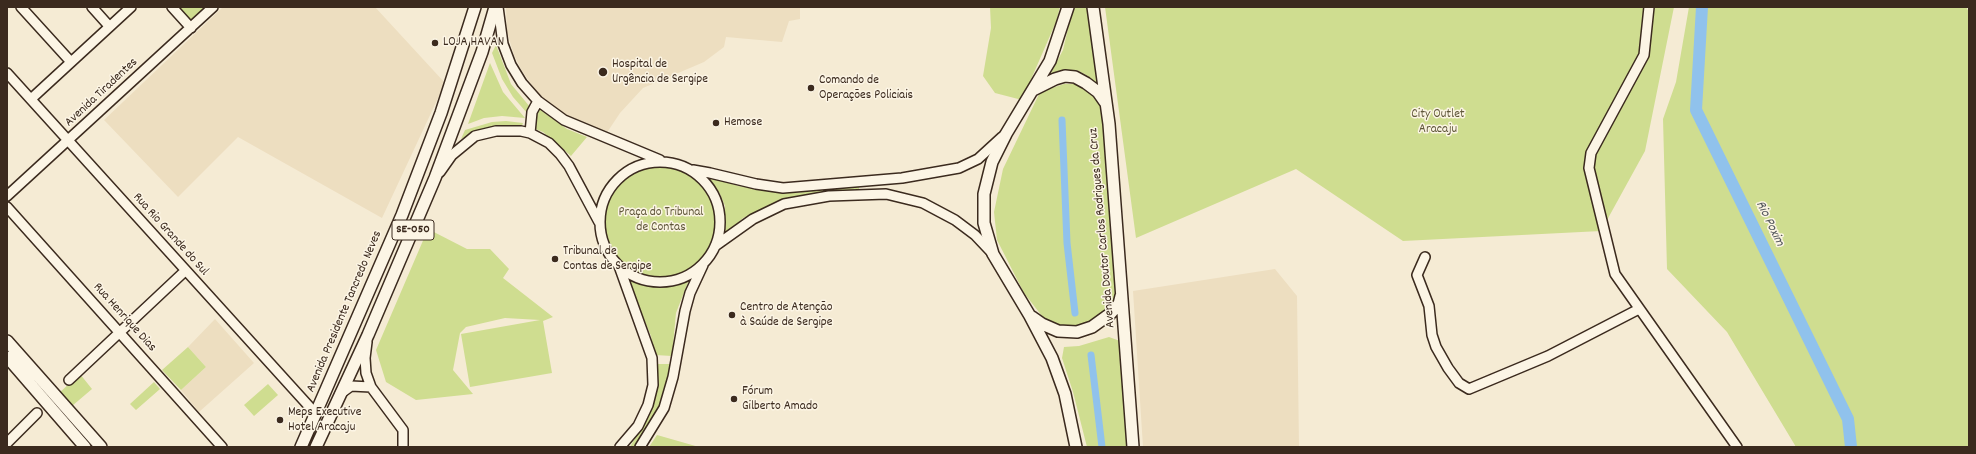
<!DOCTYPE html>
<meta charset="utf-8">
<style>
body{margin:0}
#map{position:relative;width:1976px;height:454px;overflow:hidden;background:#f5ebd4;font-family:Dekko,sans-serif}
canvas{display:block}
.frame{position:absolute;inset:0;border:8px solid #3b2a1e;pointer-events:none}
</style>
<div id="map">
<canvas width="1976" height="454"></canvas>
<div class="frame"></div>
</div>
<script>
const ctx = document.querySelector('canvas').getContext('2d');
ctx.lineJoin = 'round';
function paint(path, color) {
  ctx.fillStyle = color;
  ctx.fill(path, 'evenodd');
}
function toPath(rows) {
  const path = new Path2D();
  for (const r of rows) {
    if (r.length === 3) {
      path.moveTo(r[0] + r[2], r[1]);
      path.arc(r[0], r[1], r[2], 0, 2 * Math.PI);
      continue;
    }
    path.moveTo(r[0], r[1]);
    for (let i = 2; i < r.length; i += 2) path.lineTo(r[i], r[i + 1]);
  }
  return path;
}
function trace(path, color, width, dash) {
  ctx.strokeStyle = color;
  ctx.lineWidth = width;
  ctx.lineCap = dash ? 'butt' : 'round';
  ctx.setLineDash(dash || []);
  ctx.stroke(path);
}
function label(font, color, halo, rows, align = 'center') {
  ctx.font = font + ' Dekko,sans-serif';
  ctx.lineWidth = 3;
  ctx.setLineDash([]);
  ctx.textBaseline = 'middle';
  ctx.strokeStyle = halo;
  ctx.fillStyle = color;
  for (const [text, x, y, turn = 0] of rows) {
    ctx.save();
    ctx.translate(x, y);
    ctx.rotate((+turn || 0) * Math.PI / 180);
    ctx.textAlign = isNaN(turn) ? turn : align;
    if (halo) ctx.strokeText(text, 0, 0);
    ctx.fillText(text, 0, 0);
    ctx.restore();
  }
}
paint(toPath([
 [223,7,375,7,445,83,382,218,238,137,178,197,104,120],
 [506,7,800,7,800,19,789,21,782,42,726,37,724,47,704,62,643,88,620,113,606,134,565,117,541,99,521,69,514,55,507,32],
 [1275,269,1297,296,1299,447,1143,447,1133,291],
 [215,319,254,363,199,412,181,390,206,367,188,347]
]), '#eddec0');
paint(toPath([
 [178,7,207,7,191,22],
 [990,7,1060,7,1056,22,1022,100,995,93,983,76,991,28],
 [1073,7,1088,7,1098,85,1088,76,1077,70,1063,72,1049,77,1063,50],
 [1105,7,1674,7,1645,151,1601,231,1403,241,1296,169,1136,238],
 [1689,7,1966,7,1969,12,1969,447,1796,447,1727,332,1667,269,1663,119,1676,82],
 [496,45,511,84,530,107,527,113,513,97,502,79,492,53],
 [490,63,503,92,525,118,502,116,484,118,468,124],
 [1064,84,1075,84,1084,88,1102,104,1121,295,1105,320,1083,332,1049,325,1024,293,997,240,994,212,1003,169,1040,92],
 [539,109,567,129,587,137,571,156,543,132,533,128,535,111],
 [506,121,523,123,521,128,492,127,477,131,461,139,465,130,492,122],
 [661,221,60],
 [706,175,738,186,794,193,859,186,859,189,818,194,781,203,743,218,725,236,725,206,720,194],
 [428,229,467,249,490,249,509,269,503,278,553,317,543,321,552,373,470,387,461,334,540,320,505,318,466,327,460,333,453,370,473,394,416,400,386,382,376,350],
 [690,277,676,313,672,356,655,355,651,336,627,279,666,286],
 [1109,337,1120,341,1128,447,1087,447,1073,392,1062,358,1064,347,1079,346],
 [188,347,206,367,181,390,162,370],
 [655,364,671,364,663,396,653,421,636,447,630,447,648,415,654,396],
 [80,374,92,389,72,406,59,393],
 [154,382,160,389,136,410,130,404],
 [268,384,278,395,254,416,244,405],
 [657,435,699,447,649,447]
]), '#cfdd90');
trace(toPath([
 [1062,120,1067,243,1075,313],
 [1091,355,1102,447]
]), '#90c2ec', 7);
trace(toPath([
 [1702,7,1696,110,1848,419,1851,447]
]), '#90c2ec', 12);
const minor = toPath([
 [21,7,71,62],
 [92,7,109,26],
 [172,7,191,28],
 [498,7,503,44,511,65,522,83,538,101,564,120,660,160],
 [1649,7,1644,55,1591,153,1589,168,1615,274,1737,447],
 [7,73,316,414],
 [31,99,131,7],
 [530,133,532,112,538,101],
 [660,222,60],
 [693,170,710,173,756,184,783,188,902,178,959,168,978,159,1002,137],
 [440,172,452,155,475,136,496,131,521,131,530,133,549,143,560,154,569,166,599,222],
 [7,196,213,7],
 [7,207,222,447],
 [715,246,753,219,784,204,829,196,886,194,923,203,955,220,975,235,992,253],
 [1425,257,1417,275,1429,306,1432,335,1436,347,1448,368,1459,383,1469,389,1548,356,1639,309],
 [619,266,652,358,653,385,648,405,638,426,620,447],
 [367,342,365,358,366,373,371,387,403,430,403,447],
 [69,380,185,271],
 [340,394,351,386,371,387],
 [7,443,37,413],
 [640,447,664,408,673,377,685,311,690,293,703,265]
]);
const major = toPath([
 [1068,7,1050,61,1006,134,992,162,984,194,984,223,993,254,1030,316,1052,358,1065,394,1076,447],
 [1093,7,1109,124,1133,447],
 [1033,90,1055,79,1065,76,1075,77,1086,83,1098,92,1105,102],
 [1032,317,1042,324,1058,331,1077,332,1092,327,1110,314,1119,304,1121,296],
 [7,341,101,447],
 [7,357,85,447],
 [301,447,402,215,441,113,475,7],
 [316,447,368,335,435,178,482,52,495,7]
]);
trace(minor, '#3b2a1e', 12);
trace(major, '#3b2a1e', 14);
trace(minor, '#fcf5e5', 9);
trace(major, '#fcf5e5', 11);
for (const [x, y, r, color] of [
 [435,43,4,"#3b2a1e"],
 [603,72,5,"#3b2a1e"],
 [811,88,4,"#3b2a1e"],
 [716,123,4,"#3b2a1e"],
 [555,259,4,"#3b2a1e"],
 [732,315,4,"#3b2a1e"],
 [734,399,4,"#3b2a1e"],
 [280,420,4,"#3b2a1e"]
]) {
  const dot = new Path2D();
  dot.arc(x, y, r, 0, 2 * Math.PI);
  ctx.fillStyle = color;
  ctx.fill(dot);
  trace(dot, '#fcf5e5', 1.5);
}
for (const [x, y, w] of [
 [413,230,42]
]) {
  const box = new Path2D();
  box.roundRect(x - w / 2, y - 10, w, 20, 3);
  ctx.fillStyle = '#fcf5e5';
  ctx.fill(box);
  trace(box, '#3b2a1e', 1);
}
label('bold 12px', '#3b2a1e', null, [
 ["SE-050",413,230]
]);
label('13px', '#3b2a1e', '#fcf5e5', [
 ["LOJA HAVAN",443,43],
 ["Hospital de",612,65],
 ["Urgência de Sergipe",612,80],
 ["Comando de",819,81],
 ["Operações Policiais",819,96],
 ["Hemose",724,123],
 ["Tribunal de",563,252],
 ["Contas de Sergipe",563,267],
 ["Centro de Atenção",740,308],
 ["à Saúde de Sergipe",740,323],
 ["Fórum",742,392],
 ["Gilberto Amado",742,407],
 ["Meps Executive",288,413],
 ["Hotel Aracaju",288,428]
], 'left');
label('13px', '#3b2a1e', '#fcf5e5', [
 ["Avenida Tiradentes",102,93,-43],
 ["Avenida Doutor Carlos Rodrigues da Cruz",1103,228,-95],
 ["Rua Rio Grande do Sul",170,235,48],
 ["Avenida Presidente Tancredo Neves",345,312,-67],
 ["Rua Henrique Dias",124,318,48]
]);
label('13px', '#60573a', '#fcf5e5', [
 ["City Outlet",1438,115],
 ["Aracaju",1438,130],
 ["Praça do Tribunal",661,213],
 ["de Contas",661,228]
]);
label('italic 14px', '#54585c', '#fcf5e5', [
 ["Rio Poxim",1769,224,64]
]);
</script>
